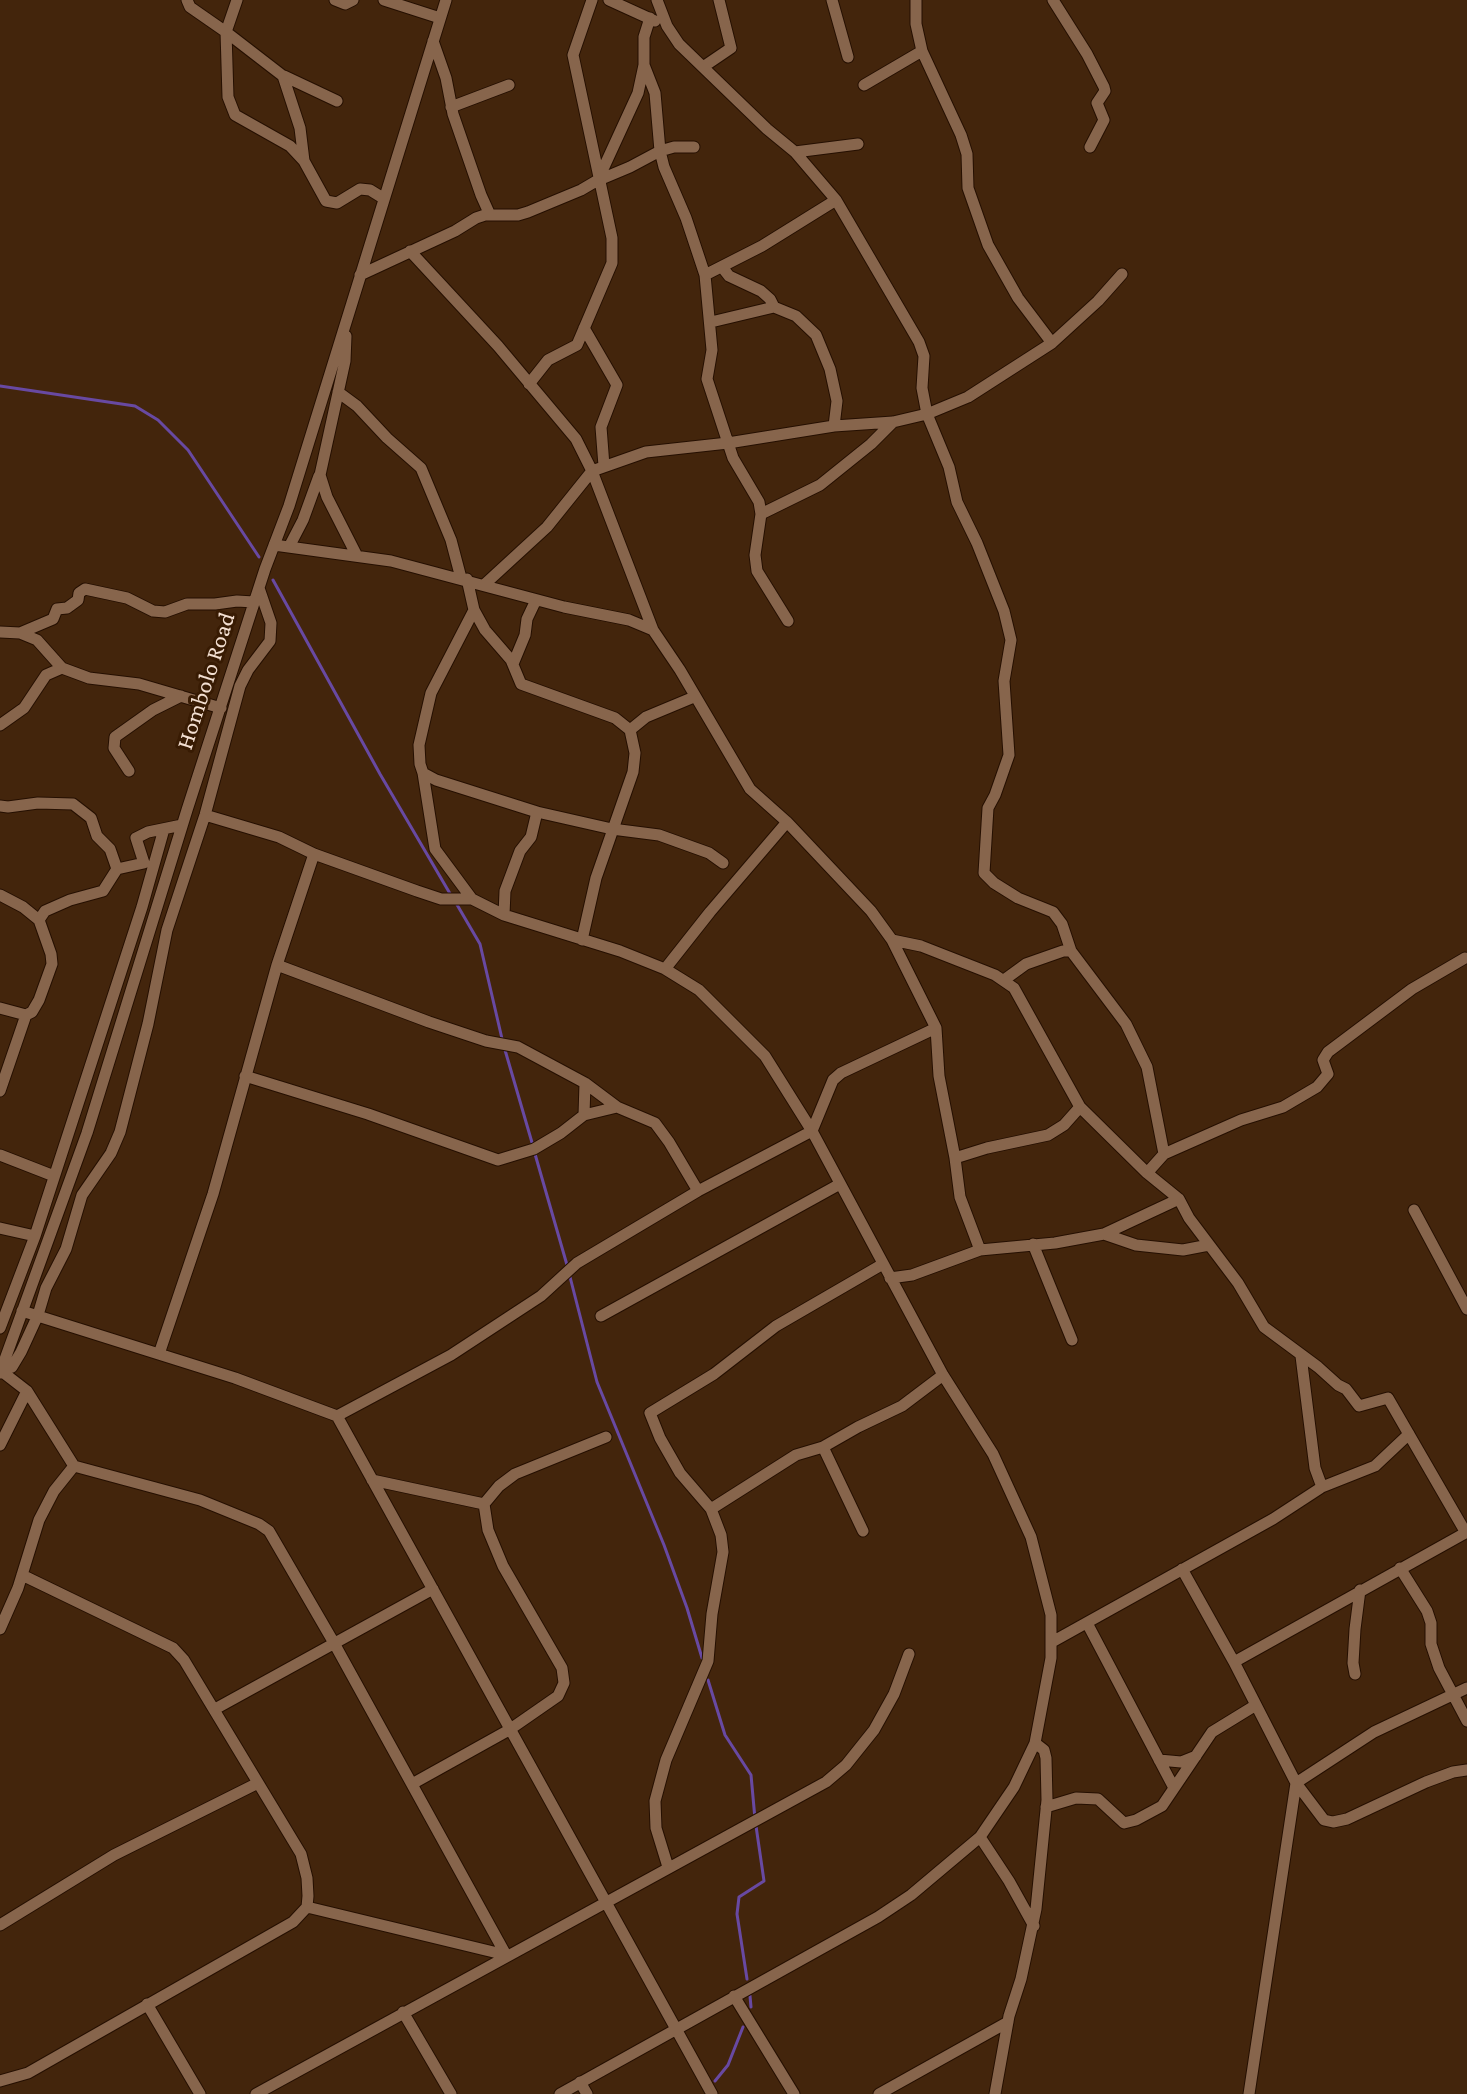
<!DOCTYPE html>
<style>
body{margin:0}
canvas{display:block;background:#43250c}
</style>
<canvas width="1467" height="2094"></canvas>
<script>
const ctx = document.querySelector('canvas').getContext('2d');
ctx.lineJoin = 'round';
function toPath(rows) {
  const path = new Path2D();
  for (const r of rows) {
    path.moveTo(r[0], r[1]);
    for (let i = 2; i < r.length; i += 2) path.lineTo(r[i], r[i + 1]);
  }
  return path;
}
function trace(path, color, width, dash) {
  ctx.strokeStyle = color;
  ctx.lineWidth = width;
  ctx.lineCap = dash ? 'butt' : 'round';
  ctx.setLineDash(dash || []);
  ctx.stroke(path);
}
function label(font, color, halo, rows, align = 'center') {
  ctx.font = font + ' "Crimson Pro",serif';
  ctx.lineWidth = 6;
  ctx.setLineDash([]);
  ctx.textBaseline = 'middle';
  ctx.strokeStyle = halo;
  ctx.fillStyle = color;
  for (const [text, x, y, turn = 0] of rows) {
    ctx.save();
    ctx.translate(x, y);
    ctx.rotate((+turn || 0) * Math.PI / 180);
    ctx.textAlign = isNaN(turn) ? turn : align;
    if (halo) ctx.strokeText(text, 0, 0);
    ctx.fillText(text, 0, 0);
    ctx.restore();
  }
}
trace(toPath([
 [0,386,135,406,158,420,188,450,259,557],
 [273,580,380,774,452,897],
 [456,903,480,944,503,1043],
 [505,1050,533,1146],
 [535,1154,567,1265],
 [569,1273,597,1382,664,1545,687,1608,702,1658],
 [708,1680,725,1735,751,1775,755,1819],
 [747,1979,737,1914,739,1897,764,1881,756,1826],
 [750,1996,751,2007],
 [715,2081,728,2065,743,2027]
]), '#6849a2', 3);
const minor = toPath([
 [187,0,190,7,226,32,228,97,235,115,290,146,304,161,326,201,337,203,360,189,370,190,383,198],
 [237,0,226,32,283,76,300,128,304,161],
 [335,0,345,4,353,0],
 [384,0,440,18],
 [609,0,655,21],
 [657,0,667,26,679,44,767,129,795,152,836,200,919,342,924,356,922,388,927,414,949,467,957,502,977,543,1004,611,1011,640,1004,681,1009,755,995,795,988,808,984,873,994,883,1018,898,1053,912,1062,924,1071,951],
 [832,0,848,57],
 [916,0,916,24,922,51,961,135,967,154,968,188,988,245,1018,298,1052,343],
 [1053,0,1087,54,1104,87,1105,91,1097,103,1104,120,1090,147],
 [433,41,446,78,453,114,481,195,490,215],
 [644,65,655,93,660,151,664,167,686,218,705,275,712,350,707,379,733,458,759,502,761,514,755,555,757,571,788,621],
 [703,67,731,48,719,0],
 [284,76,337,101],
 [864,85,922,51],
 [451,107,509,85],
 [795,152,858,144],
 [599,180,630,167,660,151,674,147,694,147],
 [410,251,498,346,576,439,592,471,653,630],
 [722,267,729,276,761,291,770,299,774,307],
 [360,275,455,231,476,218,485,215,518,215,528,212,581,190,598,180,638,93,644,65,644,37,650,18],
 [705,275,762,246,836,200],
 [711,322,774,307,796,316,816,335,830,369,837,401,834,426],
 [584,328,617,385,601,427,604,466],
 [346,336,345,361,320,475,327,497,357,556],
 [529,384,548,360,577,345,612,263,612,238,573,55,592,0],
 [338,392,357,406,387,438,421,468,451,540,461,578],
 [761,514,820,485,871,444,893,422],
 [274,545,391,561,564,607,629,620,653,630,680,670,750,789,787,822,871,911,892,940,936,1028,939,1076,955,1158,960,1197,980,1250,912,1275,890,1278],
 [289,547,303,520,319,476],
 [467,579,474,610,485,630,511,660,521,684,615,718,630,730,635,753,633,772,596,878,582,940],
 [485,584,547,527,592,471,646,452,728,443,834,426,893,422,927,414,968,397,1052,343,1098,301,1122,274],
 [474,610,431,693,419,745,420,764,423,773,436,780,537,812],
 [0,632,20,633,37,640,62,668],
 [20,633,53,619,57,609,67,608,78,600,79,593,85,589,127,598,153,611,165,612,187,604,215,604,237,601,254,602],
 [513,664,525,635,527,619,536,600],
 [0,725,24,708,46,675,62,668,89,678,139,684,221,708],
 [630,730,646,717,694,697],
 [129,771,114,748,115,737,153,710,181,696],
 [423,773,435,849,472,899,504,915,620,951,665,969,699,990,765,1056,812,1131,943,1375,993,1454,1031,1537,1051,1615,1051,1658,1035,1743,1014,1787,980,1837,911,1895,878,1917,560,2094],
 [0,806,8,807,38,803,73,804,91,818,97,836,110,849,117,869],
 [205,815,279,837,314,854,417,891,441,899,472,899],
 [0,895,23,907,39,920],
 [504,915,505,891,520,851,531,837,537,812,612,829,659,835,709,853,723,863],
 [892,940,921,946,995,975,1014,988,1080,1107,1147,1173,1179,1199,1189,1218,1238,1283,1264,1327,1318,1367,1338,1385,1346,1389,1359,1406,1388,1398,1466,1533],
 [277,965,429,1022,486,1041,518,1047,585,1083,617,1107,655,1123,669,1142,698,1191,812,1131,833,1080,841,1073,936,1028],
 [665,969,710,912,787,822],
 [1004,980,1026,964,1063,951,1071,951,1126,1024,1147,1067,1164,1154],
 [0,1008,26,1015,32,1012,39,1000,52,964,51,954,39,920,45,911,70,900,103,891,117,869,144,863,136,838,148,832,182,825],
 [245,1076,368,1114,498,1160,534,1149,561,1133,584,1115,617,1107],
 [0,1091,26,1015],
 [584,1115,585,1083],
 [0,1155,54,1176],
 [955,1158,987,1148,1048,1135,1064,1125,1080,1107],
 [1147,1173,1164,1154,1241,1120,1283,1107,1317,1087,1328,1074,1323,1060,1328,1052,1412,989,1465,958],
 [1414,1210,1467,1309],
 [0,1228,35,1236],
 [1104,1234,1136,1245,1183,1250,1209,1245],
 [1033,1244,1072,1340],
 [980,1250,1055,1243,1104,1234,1179,1199],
 [22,1311,235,1378,337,1416,712,2094],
 [601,1316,840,1184],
 [0,1328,35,1236,142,907,164,829],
 [159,1354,213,1194,277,965,314,854],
 [1301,1356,1315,1468,1322,1487],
 [0,1370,27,1391,74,1466,200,1500,259,1524,269,1531,334,1643,506,1955],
 [1,1371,12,1367,21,1352,38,1315,46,1288,66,1249,82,1195,111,1153,120,1132,148,1024,167,930,205,815,240,686,248,670,270,641,271,623,259,588],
 [0,1373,87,1133,187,810,265,569,289,506,446,0],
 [337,1416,451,1355,541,1296,577,1263,698,1191],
 [0,1445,27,1391],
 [823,1447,863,1531],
 [372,1480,484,1504],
 [711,1509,796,1455,823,1447,858,1427,902,1406,943,1375],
 [1400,1568,1427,1611,1431,1623,1431,1644,1439,1668,1467,1721],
 [1182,1569,1234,1662,1296,1783,1324,1820,1333,1822,1347,1819,1426,1782,1453,1772,1467,1770],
 [1087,1623,1174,1788],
 [0,1629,18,1588,39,1520,54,1491,74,1466],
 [1052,1642,1273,1519,1322,1487,1375,1466,1409,1434],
 [1234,1662,1467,1532],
 [1355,1674,1353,1663,1355,1629,1360,1590],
 [215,1709,433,1589],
 [1159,1760,1181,1762,1196,1756],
 [412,1784,509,1730,558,1696,564,1683,562,1668,503,1566,488,1530,484,1504,499,1486,515,1474,606,1437],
 [1046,1807,1076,1798,1098,1799,1124,1823,1136,1820,1162,1806,1212,1732,1256,1705],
 [980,1837,1009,1881,1034,1926],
 [668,1867,656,1828,655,1801,666,1760,708,1661,712,1614,723,1552,721,1535,711,1509,680,1473,660,1438,650,1413,714,1374,776,1326,883,1264],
 [307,1907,506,1955],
 [0,1925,114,1855,258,1783],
 [734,1996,794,2094],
 [147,2004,200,2094],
 [403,2012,451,2094],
 [0,2081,28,2073,293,1922,307,1907,308,1896,307,1878,301,1854,184,1660,173,1648,22,1575],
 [580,2082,587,2094],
 [256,2094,826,1782,846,1765,874,1730,894,1694,909,1654],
 [879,2094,1008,2022],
 [995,2094,1009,2016,1021,1979,1036,1909,1047,1800,1046,1758,1044,1750,1035,1743],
 [1249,2094,1296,1783,1374,1732,1467,1688]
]);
trace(minor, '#250f01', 13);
trace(minor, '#87654c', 11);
label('24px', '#f2ded0', '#381b03', [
 ["Hombolo Road",206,681,-72]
]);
</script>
